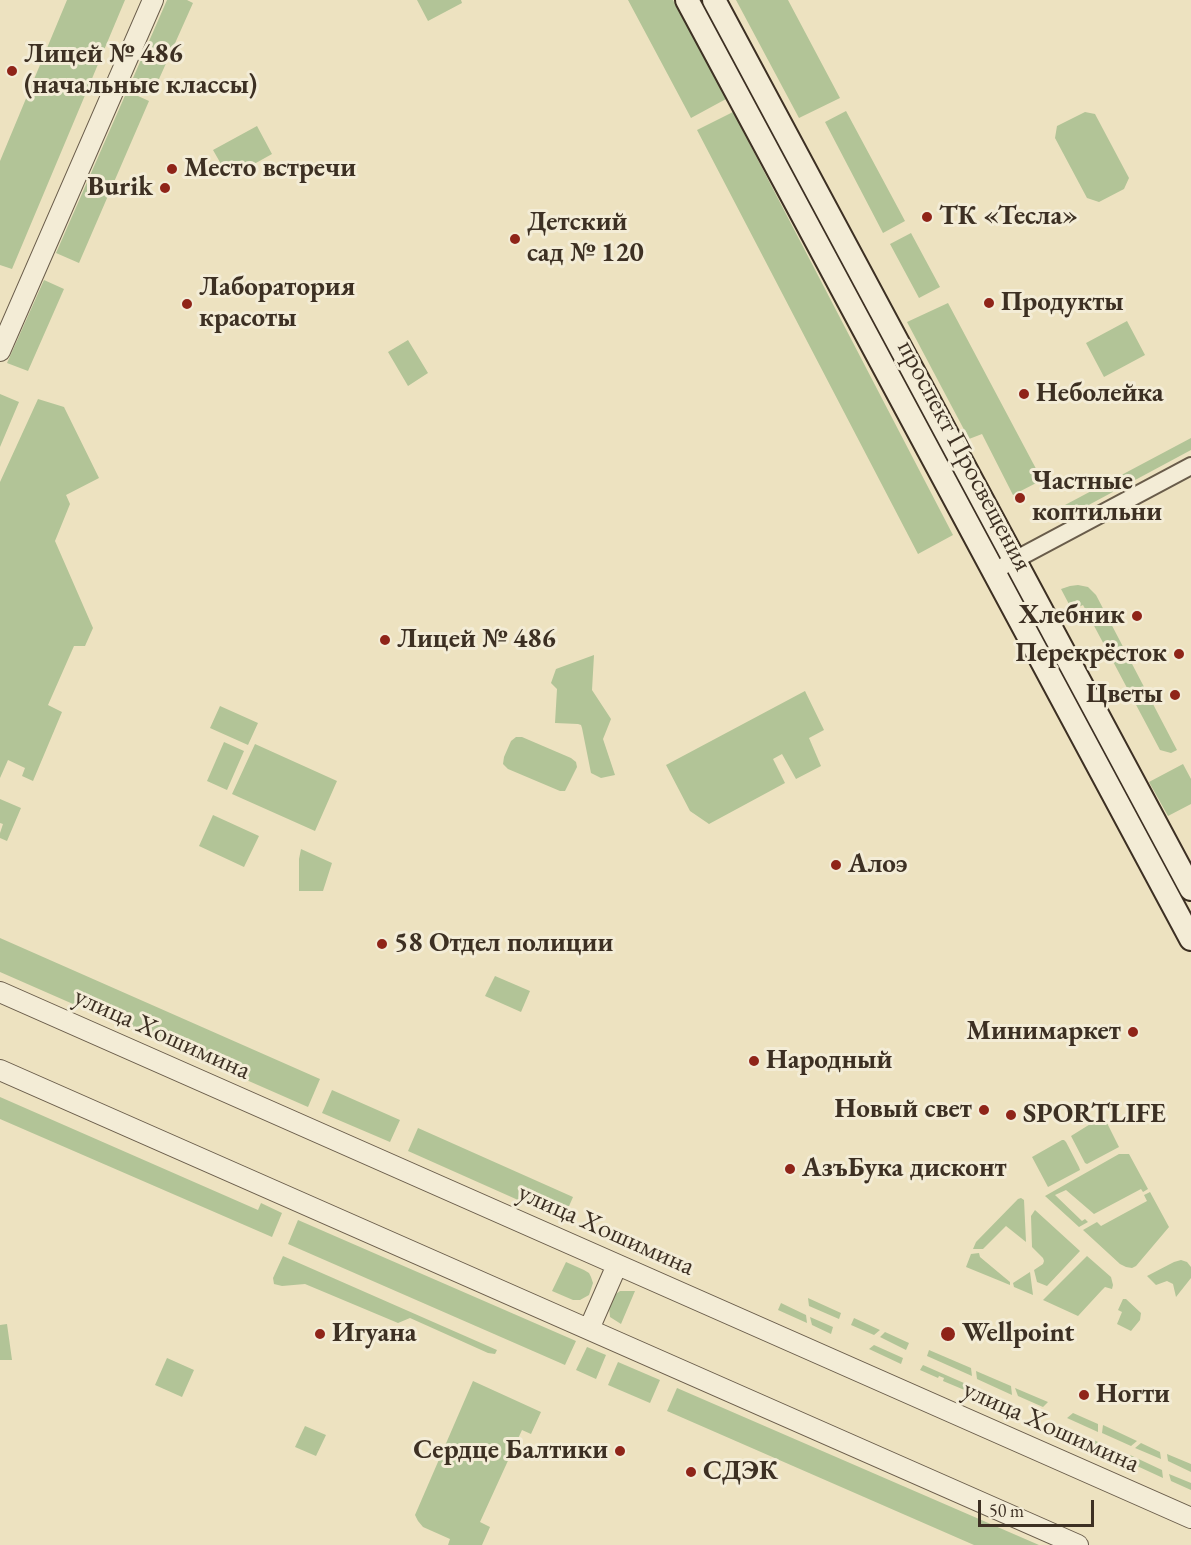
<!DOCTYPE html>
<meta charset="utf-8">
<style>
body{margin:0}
#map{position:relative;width:1191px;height:1545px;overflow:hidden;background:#ede2c0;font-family:"EB Garamond",serif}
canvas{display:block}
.scale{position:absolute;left:978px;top:1500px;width:116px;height:27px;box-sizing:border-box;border:3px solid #3d3023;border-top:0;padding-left:8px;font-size:18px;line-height:21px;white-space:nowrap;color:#3d3023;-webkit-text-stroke:4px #f3ecd6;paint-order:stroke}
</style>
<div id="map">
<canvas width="1191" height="1545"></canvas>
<div class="scale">50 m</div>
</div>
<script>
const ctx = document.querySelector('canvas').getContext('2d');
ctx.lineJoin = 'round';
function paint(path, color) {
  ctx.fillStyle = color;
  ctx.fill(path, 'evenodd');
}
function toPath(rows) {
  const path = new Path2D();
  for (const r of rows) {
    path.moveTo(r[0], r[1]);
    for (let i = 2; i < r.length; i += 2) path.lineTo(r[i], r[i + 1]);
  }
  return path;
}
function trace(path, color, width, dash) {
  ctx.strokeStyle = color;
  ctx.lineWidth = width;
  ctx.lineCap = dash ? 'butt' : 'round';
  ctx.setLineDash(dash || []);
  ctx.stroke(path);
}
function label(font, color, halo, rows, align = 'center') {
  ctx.font = font + ' "EB Garamond",serif';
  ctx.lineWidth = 6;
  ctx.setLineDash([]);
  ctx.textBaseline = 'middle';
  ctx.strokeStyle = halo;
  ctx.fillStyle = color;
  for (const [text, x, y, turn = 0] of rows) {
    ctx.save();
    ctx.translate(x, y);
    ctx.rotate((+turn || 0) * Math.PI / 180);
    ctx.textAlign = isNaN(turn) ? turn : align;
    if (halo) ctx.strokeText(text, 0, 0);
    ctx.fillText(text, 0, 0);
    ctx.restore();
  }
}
paint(toPath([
 [67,0,125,0,12,269,0,265,0,161],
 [167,0,187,0,193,3,155,88,133,78],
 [417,0,461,0,462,3,428,21],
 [628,0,673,0,726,99,691,118],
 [736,0,788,0,840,98,799,118],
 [127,91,149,101,79,263,56,253],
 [846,111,905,221,883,233,825,122],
 [733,112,953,535,918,554,697,130],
 [1085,112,1095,114,1129,178,1124,189,1099,202,1087,198,1055,138,1057,126],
 [257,126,272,154,229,178,213,150],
 [911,233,940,287,919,298,890,244],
 [44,280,64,289,28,371,7,363],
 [948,303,1042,480,1013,495,982,434,969,439,907,322],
 [1127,321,1145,355,1104,377,1086,343],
 [408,340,428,373,408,386,388,352],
 [0,394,19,402,0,447],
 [38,399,64,407,99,478,66,495,70,504,55,541,93,628,85,646,74,646,48,705,62,712,33,781,22,776,25,768,8,760,0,778,0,482],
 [1191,438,1191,450,1070,515,1065,505],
 [1078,585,1088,587,1096,595,1177,750,1171,753,1160,750,1083,605,1072,610,1061,589,1070,586],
 [594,655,592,690,611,719,603,739,615,775,601,778,591,773,582,728,581,725,578,724,555,723,557,689,551,683,556,669],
 [805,691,824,730,809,738,821,766,796,779,782,754,773,759,785,783,709,824,690,811,666,765],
 [220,706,258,723,248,745,210,728],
 [516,737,522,737,571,758,576,762,577,767,565,791,560,791,508,769,503,764,504,757,511,741],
 [224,742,244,751,227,790,207,781],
 [255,744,337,781,315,831,232,794],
 [1183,764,1191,779,1191,804,1168,816,1149,782],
 [0,799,21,808,7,841,0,838,0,833,3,824,0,823],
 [213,815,259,836,244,867,199,846],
 [301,849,332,863,323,891,299,891,299,859],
 [0,938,320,1079,308,1107,0,972],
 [495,976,530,991,521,1012,485,996],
 [332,1090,400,1120,390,1142,322,1113],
 [0,1097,258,1210,261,1203,282,1213,272,1237,0,1119],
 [1100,1118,1105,1119,1119,1147,1087,1164,1085,1163,1071,1136],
 [418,1128,573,1197,563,1220,408,1151],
 [1062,1140,1064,1140,1066,1142,1079,1167,1080,1170,1048,1187,1032,1157],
 [1119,1154,1129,1154,1148,1189,1143,1192,1141,1189,1094,1214,1066,1190,1055,1195,1082,1221,1085,1219,1088,1222,1079,1227,1045,1196],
 [1150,1192,1169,1227,1136,1266,1132,1268,1126,1267,1120,1264,1083,1230,1097,1222,1101,1226,1147,1201,1144,1195],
 [1021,1198,1024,1200,1026,1242,1006,1226,983,1249,973,1249,976,1242,1018,1199],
 [1035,1210,1080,1251,1047,1286,1037,1282,1034,1270,1043,1264,1044,1261,1043,1258,1032,1247,1031,1216],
 [298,1220,576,1341,565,1365,288,1244],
 [979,1253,980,1257,1010,1282,1010,1285,966,1267,971,1254],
 [283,1256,497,1350,495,1354,488,1353,410,1318,398,1323,305,1284,282,1286,274,1284,273,1278],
 [1087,1256,1111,1277,1113,1285,1112,1289,1105,1287,1102,1290,1078,1316,1043,1300],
 [1181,1260,1187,1262,1191,1267,1191,1278,1176,1297,1173,1284,1167,1281,1156,1285,1147,1276,1174,1262],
 [566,1262,584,1270,589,1273,591,1277,593,1283,589,1295,580,1300,573,1300,552,1291],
 [1030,1272,1033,1295,1014,1287,1013,1283],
 [620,1291,635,1291,621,1324,610,1317,609,1307,613,1296],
 [808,1298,841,1313,839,1319,809,1306],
 [1123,1299,1126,1299,1141,1313,1140,1320,1131,1331,1117,1324,1122,1312,1118,1310],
 [781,1303,806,1315,807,1323,778,1310],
 [810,1317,833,1327,831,1334,812,1325],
 [854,1318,880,1330,874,1335,851,1325],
 [7,1324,12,1360,0,1360,0,1325],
 [885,1332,909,1343,906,1350,880,1337],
 [874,1345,903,1358,901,1364,869,1349],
 [587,1347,606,1355,596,1379,576,1370],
 [929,1350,971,1368,972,1376,927,1356],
 [167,1358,194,1370,182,1397,155,1385],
 [618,1362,660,1380,650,1403,608,1385],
 [923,1365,973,1387,974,1394,943,1381,944,1378,939,1376,938,1378,920,1370],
 [976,1371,1011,1386,1012,1395,977,1379],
 [473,1381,541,1412,531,1434,522,1430,480,1522,490,1527,482,1545,448,1545,450,1539,423,1527,418,1521,415,1515],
 [677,1388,1039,1545,974,1545,667,1411],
 [1015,1388,1048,1402,1043,1407,1018,1396],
 [980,1389,1014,1404,1015,1412,980,1397],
 [1073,1413,1098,1424,1098,1432,1067,1418],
 [1103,1425,1137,1441,1131,1446,1102,1433],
 [305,1426,326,1435,316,1456,295,1447],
 [1062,1426,1098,1442,1100,1449,1057,1430],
 [1141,1443,1160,1452,1161,1459,1135,1448],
 [1167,1454,1191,1464,1191,1472,1168,1461],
 [1130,1455,1162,1470,1163,1478,1124,1460],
 [1169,1474,1191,1483,1191,1490,1171,1481]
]), '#b2c497');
const minor = toPath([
 [994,571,1191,466]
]);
const tertiary = toPath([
 [0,351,153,0],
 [0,992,1191,1518],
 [0,1070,1078,1545],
 [589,1329,617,1265]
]);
const secondary = toPath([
 [687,0,1191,939],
 [714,0,1191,889]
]);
trace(minor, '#695c4a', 20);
trace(tertiary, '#695c4a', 22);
trace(secondary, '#3d3023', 26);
trace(minor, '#f3ecd6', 16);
trace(tertiary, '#f3ecd6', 20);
trace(secondary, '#f3ecd6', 22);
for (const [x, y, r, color] of [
 [12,71,6,"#8f2418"],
 [172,169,6,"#8f2418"],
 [165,188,6,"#8f2418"],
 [927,217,6,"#8f2418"],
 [515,239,6,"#8f2418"],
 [989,303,6,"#8f2418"],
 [187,304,6,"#8f2418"],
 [1024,394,6,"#8f2418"],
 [1020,498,6,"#8f2418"],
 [1137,616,6,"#8f2418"],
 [385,640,6,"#8f2418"],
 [1179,654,6,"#8f2418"],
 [1175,695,6,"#8f2418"],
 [836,865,6,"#8f2418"],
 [382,944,6,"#8f2418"],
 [1133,1032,6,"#8f2418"],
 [754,1061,6,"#8f2418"],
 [984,1110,6,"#8f2418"],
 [1011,1115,6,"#8f2418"],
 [790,1169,6,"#8f2418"],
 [320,1334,6,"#8f2418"],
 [948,1334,8,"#8f2418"],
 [1084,1395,6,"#8f2418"],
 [620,1451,6,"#8f2418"],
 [691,1472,6,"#8f2418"]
]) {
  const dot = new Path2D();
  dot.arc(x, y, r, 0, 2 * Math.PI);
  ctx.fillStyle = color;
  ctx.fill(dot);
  trace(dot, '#f3ecd6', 2);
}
label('bold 27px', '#3d3023', '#f3ecd6', [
 ["Лицей № 486",24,55],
 ["(начальные классы)",24,86],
 ["Место встречи",184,169],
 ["Burik",153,188,"right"],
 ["ТК «Тесла»",939,217],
 ["Детский",527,223],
 ["сад № 120",527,254],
 ["Лаборатория",199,288],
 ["красоты",199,319],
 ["Продукты",1001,303],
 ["Неболейка",1036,394],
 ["Частные",1032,482],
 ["коптильни",1032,513],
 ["Хлебник",1125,616,"right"],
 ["Лицей № 486",397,640],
 ["Перекрёсток",1167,654,"right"],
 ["Цветы",1163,695,"right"],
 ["Алоэ",848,865],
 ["58 Отдел полиции",394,944],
 ["Минимаркет",1121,1032,"right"],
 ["Народный",766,1061],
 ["Новый свет",972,1110,"right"],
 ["SPORTLIFE",1023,1115],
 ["АзъБука дисконт",802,1169],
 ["Игуана",332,1334],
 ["Wellpoint",962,1334],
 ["Ногти",1096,1395],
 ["Сердце Балтики",608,1451,"right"],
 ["СДЭК",703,1472]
], 'left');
label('27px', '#3d3023', '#f3ecd6', [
 ["проспект Просвещения",964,456,62],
 ["улица Хошимина",162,1034,24],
 ["улица Хошимина",606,1230,24],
 ["улица Хошимина",1051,1427,24]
]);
</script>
